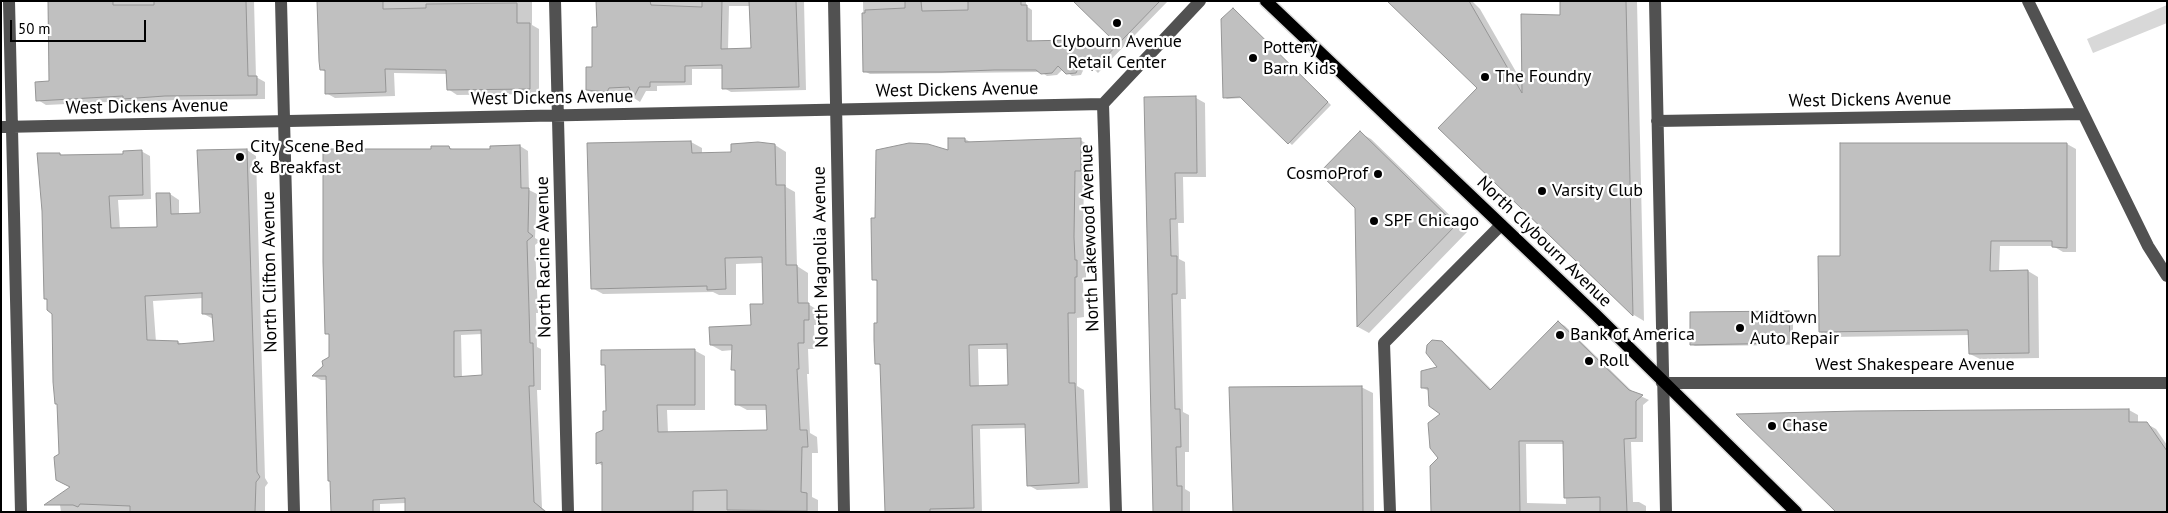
<!DOCTYPE html>
<style>
body{margin:0}
#map{position:relative;width:2168px;height:513px;overflow:hidden;background:#fff;font-family:"PT Sans",sans-serif}
canvas{display:block}
.frame{position:absolute;inset:0;border:2px solid #000;pointer-events:none}
.scale{position:absolute;left:10px;top:20px;width:136px;height:22px;box-sizing:border-box;border:2px solid #000;border-top:0;padding-left:6px;font-size:15px;line-height:18px;white-space:nowrap;color:#000;-webkit-text-stroke:4px #fff;paint-order:stroke}
</style>
<div id="map">
<canvas width="2168" height="513"></canvas>
<div class="frame"></div>
<div class="scale">50 m</div>
</div>
<script>
const ctx = document.querySelector('canvas').getContext('2d');
ctx.lineJoin = 'round';
function paint(path, color) {
  ctx.fillStyle = color;
  ctx.fill(path, 'evenodd');
}
function toPath(rows) {
  const path = new Path2D();
  for (const r of rows) {
    path.moveTo(r[0], r[1]);
    for (let i = 2; i < r.length; i += 2) path.lineTo(r[i], r[i + 1]);
  }
  return path;
}
function trace(path, color, width, dash) {
  ctx.strokeStyle = color;
  ctx.lineWidth = width;
  ctx.lineCap = dash ? 'butt' : 'round';
  ctx.setLineDash(dash || []);
  ctx.stroke(path);
}
function label(font, color, halo, rows, align = 'center') {
  ctx.font = font + ' "PT Sans",sans-serif';
  ctx.lineWidth = 4.5;
  ctx.setLineDash([]);
  ctx.textBaseline = 'middle';
  ctx.strokeStyle = halo;
  ctx.fillStyle = color;
  for (const [text, x, y, turn = 0] of rows) {
    ctx.save();
    ctx.translate(x, y);
    ctx.rotate((+turn || 0) * Math.PI / 180);
    ctx.textAlign = isNaN(turn) ? turn : align;
    if (halo) ctx.strokeText(text, 0, 0);
    ctx.fillText(text, 0, 0);
    ctx.restore();
  }
}
paint(toPath([
 [2167,5,2167,23,2093,53,2087,39]
]), '#d8d8d8');
paint(toPath([
 [48,1,254,1,256,77,265,82,265,99,174,100,133,103,129,101,46,105,38,100,50,82],
 [319,1,532,1,532,25,539,29,539,94,457,95,448,89,448,74,394,73,395,96,335,98,326,93,326,72,322,70],
 [597,1,804,1,806,90,731,92,724,88,724,69,692,69,692,85,657,86,657,91,646,91,640,102,634,98,631,91,617,91,615,95,595,94,587,90,594,68,598,29],
 [729,6,751,6,752,49,728,50],
 [863,1,1026,1,1026,6,1032,10,1032,42,1115,40,1075,1,1168,1,1098,73,1087,62,1081,75,1072,76,1063,69,1057,75,1047,76,1041,72,870,74,864,71],
 [1389,1,1472,1,1480,9,1523,84,1561,16,1561,1,1637,1,1644,321,1634,315,1492,180,1479,88],
 [1236,12,1331,105,1292,145,1243,98,1227,99,1224,97],
 [1196,98,1205,103,1206,177,1183,177,1184,223,1178,223,1179,259,1185,262,1186,299,1181,299,1183,412,1189,415,1189,452,1185,452,1185,489,1190,492,1190,512,1155,512,1146,99],
 [1360,133,1371,139,1467,232,1369,333,1358,327,1356,208],
 [965,139,972,143,1080,140,1089,145,1090,175,1084,176,1083,243,1086,266,1086,281,1083,281,1084,317,1077,318,1077,386,1084,390,1088,488,1037,490,1028,485,1026,428,980,429,982,512,886,512,881,366,877,363,878,282,873,279,876,219],
 [978,349,1008,349,1010,386,979,387],
 [691,142,702,148,702,154,732,153,758,143,775,145,786,152,786,187,795,192,797,266,808,273,808,304,819,311,819,325,814,325,815,349,808,349,809,374,807,374,810,433,817,437,818,453,812,453,812,497,818,500,818,512,605,512,603,466,598,463,598,434,605,431,607,412,607,366,602,364,694,350,705,356,705,410,667,410,668,433,768,431,768,410,747,410,736,404,736,372,733,370,733,350,722,351,711,345,752,327,764,305,763,263,736,264,736,295,719,295,713,292,603,294,592,288],
 [2067,144,2076,149,2076,252,2063,252,2053,246,2000,246,1999,272,2028,271,2038,277,2039,358,1980,359,1970,354,1970,335,1830,337,1820,332,1842,257],
 [520,146,528,151,529,190,537,194,535,238,540,241,535,245,538,313,536,313,537,347,541,349,541,390,537,390,542,508,546,511,406,503,380,504,380,512,333,512,327,380,321,380,314,376,330,357,330,335,327,333,432,150,449,147,455,151,491,151,491,147],
 [482,334,483,376,462,378,461,335],
 [247,150,256,156,265,478,268,483,265,487,265,512,61,512,60,505,72,487,60,454,53,313,49,301,45,299,60,154,64,156,124,155,141,151,150,156,151,199,118,200,120,229,158,228,170,194,179,200,179,215,202,214],
 [203,298,204,314,213,319,215,342,184,345,178,342,156,342,153,301],
 [1789,312,1793,314,1793,345,1695,346,1691,344,1691,313],
 [1558,322,1565,326,1634,393,1649,400,1643,405,1643,442,1631,442,1633,502,1639,502,1646,506,1646,512,1433,512,1440,458,1442,414,1429,391,1423,388,1439,368,1442,342,1449,347,1492,390],
 [1526,444,1564,444,1566,504,1527,503],
 [1361,387,1373,393,1374,512,1234,512],
 [2129,410,2138,415,2138,424,2147,424,2156,429,2167,445,2167,512,1838,512]
]), '#0003');
const building = toPath([
 [48,1,113,1,113,5,154,5,154,1,246,1,248,76,257,76,257,95,165,96,123,99,123,96,36,101,35,82,49,81,48,1],
 [317,1,383,1,383,9,426,8,426,4,517,3,517,23,530,23,530,89,447,90,446,70,385,69,386,92,325,94,325,70,320,70,319,61,317,1],
 [596,1,650,1,651,5,702,7,702,1,722,1,721,49,751,48,749,1,796,1,799,87,722,89,722,65,685,66,685,82,650,82,650,87,639,87,633,99,629,87,609,88,607,92,586,90,586,67,592,67,592,27,597,27,596,1],
 [905,1,921,1,922,11,968,10,968,1,1021,1,1021,5,1027,5,1027,41,1112,39,1073,1,1160,1,1092,71,1083,58,1076,73,1066,74,1058,66,1052,73,1041,74,1036,70,994,70,941,72,863,72,862,13,865,13,865,10,905,8,905,1],
 [1387,1,1469,1,1522,93,1521,14,1560,15,1560,1,1626,1,1633,316,1438,128,1477,88,1387,1],
 [1233,8,1328,102,1288,144,1240,97,1223,98,1221,19,1233,8],
 [1196,96,1197,173,1175,173,1176,219,1170,219,1171,256,1177,256,1177,294,1172,294,1175,409,1180,409,1181,447,1176,447,1177,486,1182,486,1182,512,1153,512,1144,97,1196,96],
 [1360,131,1456,225,1357,327,1355,208,1319,173,1360,131],
 [948,138,965,138,965,142,1081,138,1081,171,1075,171,1074,237,1075,260,1077,260,1077,277,1075,277,1075,313,1068,313,1069,383,1075,383,1079,483,1027,486,1025,424,972,425,974,508,930,509,930,512,885,512,880,364,875,364,874,340,874,323,877,323,877,280,872,280,871,218,875,218,876,150,909,143,928,144,948,150,948,138],
 [1007,344,1008,385,970,386,969,345,1007,344],
 [691,141,692,153,731,152,731,144,758,142,775,144,776,185,785,185,786,265,797,265,798,303,809,303,809,320,804,320,804,343,798,343,799,369,797,369,800,430,807,430,808,447,802,447,801,492,807,493,807,511,727,510,727,490,693,491,693,511,602,512,602,462,596,464,596,433,603,430,603,411,606,411,605,365,601,365,601,350,695,349,695,405,657,405,658,432,767,430,766,405,735,405,735,370,731,370,732,345,710,345,709,327,751,325,750,304,763,304,762,257,725,258,726,289,707,290,707,286,591,289,587,143,691,141],
 [1840,143,2067,143,2067,248,2052,247,2052,241,1991,241,1990,271,2028,270,2029,353,1969,354,1968,330,1819,332,1818,256,1840,256,1840,143],
 [520,145,521,188,529,188,528,232,533,236,527,241,530,343,533,343,534,386,529,386,534,502,546,512,405,512,405,498,373,500,373,512,331,512,330,481,328,481,326,376,312,376,323,366,322,361,329,357,329,334,325,334,323,262,323,149,431,149,431,146,449,146,450,149,490,149,490,146,520,145],
 [481,330,482,375,454,377,454,331,481,330],
 [247,149,257,472,260,477,256,482,255,512,130,512,130,506,80,504,78,507,73,505,44,505,70,487,56,480,54,457,59,454,57,404,55,404,53,382,52,314,47,310,47,299,44,299,42,211,37,153,60,153,60,155,123,154,123,151,142,150,143,195,109,196,111,228,157,227,156,193,170,193,171,214,200,213,197,150,247,149],
 [202,293,202,314,212,314,214,341,178,344,178,341,147,340,145,296,202,293],
 [1789,311,1790,343,1690,345,1690,312,1789,311],
 [1558,321,1629,390,1643,395,1636,401,1636,438,1624,439,1627,512,1600,512,1600,497,1564,498,1563,441,1519,441,1520,512,1431,512,1430,466,1438,458,1430,448,1428,423,1440,414,1429,406,1428,388,1421,388,1421,371,1437,367,1426,353,1427,345,1432,340,1442,341,1490,390,1558,321],
 [1362,386,1363,512,1233,512,1229,387,1362,386],
 [2129,409,2129,422,2147,422,2167,451,2167,512,1836,512,1736,414,1856,411,2129,409]
]);
paint(building, '#c0c0c0');
trace(building, '#959595', 1);
const major = toPath([
 [1266,1,1596,315,1796,512]
]);
trace(major, '#dbdbdb', 15);
trace(toPath([
 [9,1,21,512],
 [281,1,294,512],
 [555,1,568,512],
 [834,1,844,512],
 [1655,1,1666,512],
 [2028,1,2148,246,2167,276],
 [1657,121,2083,114],
 [1,127,1103,104],
 [1662,383,2167,383],
 [1116,512,1103,104,1200,1],
 [1390,512,1384,343,1501,225]
]), '#515151', 12);
trace(major, '#000', 12);
for (const [x, y, r, color] of [
 [1117,23,5,"#000"],
 [1253,58,5,"#000"],
 [1485,77,5,"#000"],
 [240,157,5,"#000"],
 [1378,174,5,"#000"],
 [1542,191,5,"#000"],
 [1374,221,5,"#000"],
 [1740,328,5,"#000"],
 [1560,335,5,"#000"],
 [1589,361,5,"#000"],
 [1772,426,5,"#000"]
]) {
  const dot = new Path2D();
  dot.arc(x, y, r, 0, 2 * Math.PI);
  ctx.fillStyle = color;
  ctx.fill(dot);
  trace(dot, '#fff', 2);
}
label('18px', '#000', '#fff', [
 ["Clybourn Avenue",1117,42,"center"],
 ["Retail Center",1117,63,"center"],
 ["Pottery",1263,48],
 ["Barn Kids",1263,69],
 ["The Foundry",1495,77],
 ["City Scene Bed",250,147],
 ["& Breakfast",250,168],
 ["CosmoProf",1368,174,"right"],
 ["Varsity Club",1552,191],
 ["SPF Chicago",1384,221],
 ["Midtown",1750,318],
 ["Auto Repair",1750,339],
 ["Bank of America",1570,335],
 ["Roll",1599,361],
 ["Chase",1782,426]
], 'left');
label('18px', '#000', '#fff', [
 ["West Dickens Avenue",957,90,-1],
 ["West Dickens Avenue",552,98,-1],
 ["West Dickens Avenue",1870,100,-1],
 ["West Dickens Avenue",147,107,-1],
 ["North Lakewood Avenue",1090,238,-92],
 ["North Clybourn Avenue",1544,242,44],
 ["North Racine Avenue",544,257,-91],
 ["North Magnolia Avenue",821,257,-91],
 ["North Clifton Avenue",270,272,-91],
 ["West Shakespeare Avenue",1915,365]
]);
</script>
